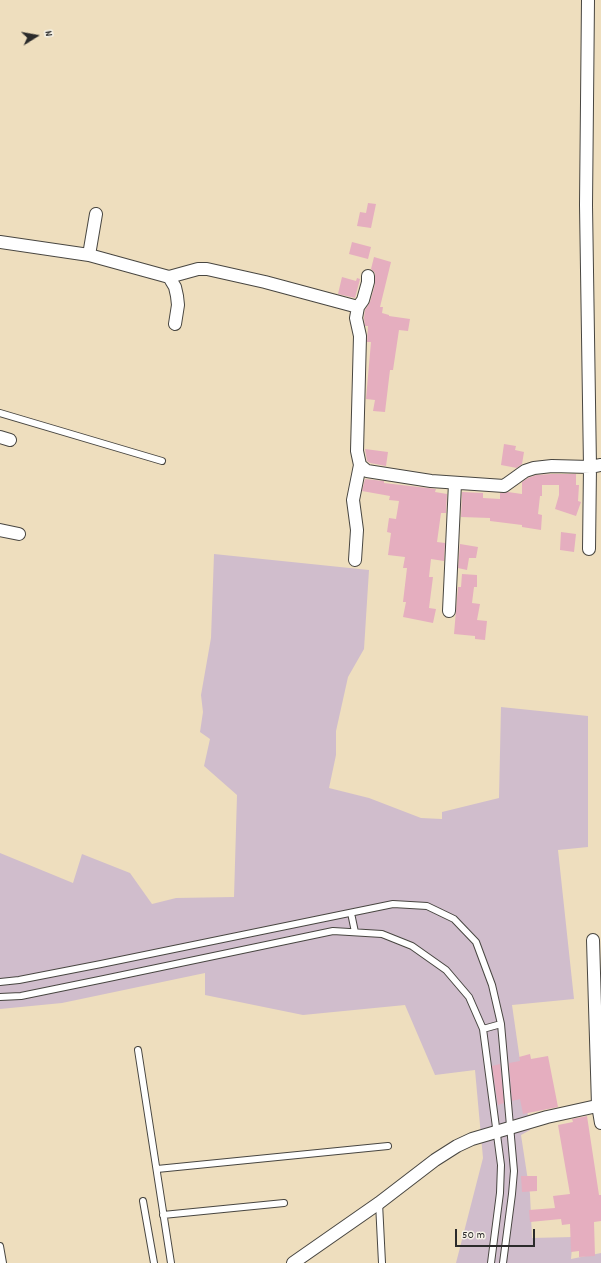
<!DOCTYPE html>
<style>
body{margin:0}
#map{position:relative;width:601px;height:1263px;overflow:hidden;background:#eedebe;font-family:Dekko,sans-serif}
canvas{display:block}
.north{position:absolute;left:16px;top:16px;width:40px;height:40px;-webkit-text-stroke:3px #f7f3e8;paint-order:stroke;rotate:79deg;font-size:11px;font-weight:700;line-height:16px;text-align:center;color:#2b2b2b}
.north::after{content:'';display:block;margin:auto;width:14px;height:18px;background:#2b2b2b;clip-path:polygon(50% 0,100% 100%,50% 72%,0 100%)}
.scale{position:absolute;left:455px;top:1229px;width:80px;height:18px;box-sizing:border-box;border:2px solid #2b2b2b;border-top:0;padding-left:5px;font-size:12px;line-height:14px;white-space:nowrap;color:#2b2b2b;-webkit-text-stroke:3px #f7f3e8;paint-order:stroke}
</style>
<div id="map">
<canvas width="601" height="1263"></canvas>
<div class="north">N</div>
<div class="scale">50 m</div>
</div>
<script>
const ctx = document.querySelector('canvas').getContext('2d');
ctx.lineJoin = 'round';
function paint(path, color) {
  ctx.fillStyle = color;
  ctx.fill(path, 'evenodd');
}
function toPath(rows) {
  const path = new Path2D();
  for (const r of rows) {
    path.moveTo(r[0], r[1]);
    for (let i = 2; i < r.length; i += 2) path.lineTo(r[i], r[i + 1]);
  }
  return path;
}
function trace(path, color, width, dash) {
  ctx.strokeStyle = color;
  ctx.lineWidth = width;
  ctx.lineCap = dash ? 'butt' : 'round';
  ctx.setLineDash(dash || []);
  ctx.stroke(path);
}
paint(toPath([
 [214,554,369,570,364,649,348,677,336,731,336,755,329,788,369,798,421,818,442,819,442,812,499,798,501,707,588,716,588,847,558,850,574,999,512,1005,530,1130,521,1135,530,1194,532,1238,573,1237,571,1259,601,1253,601,1263,456,1263,483,1158,475,1070,435,1075,405,1005,303,1015,205,995,205,973,62,1003,0,1009,0,853,73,883,82,854,130,873,152,904,176,898,234,897,237,795,204,766,210,739,200,732,203,712,201,695,211,638]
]), '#d0bdcc');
paint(toPath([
 [368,203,376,204,371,228,357,226,360,212,366,213],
 [352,242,371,247,368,259,349,254],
 [374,257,391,262,380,307,383,307,382,313,389,315,389,316,410,319,408,331,399,330,393,370,390,370,385,412,373,411,375,400,366,399,371,342,367,342,368,326,365,326,364,318,365,310,370,302,375,284,375,273,371,269],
 [342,277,356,281,357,278,360,279,355,298,338,294],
 [504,444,516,446,515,450,524,452,522,464,517,468,501,465],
 [365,449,388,452,386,466,370,463,367,461],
 [552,474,576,474,576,485,579,485,578,501,581,502,576,516,555,509,559,495,559,485,542,485,542,496,540,496,538,514,542,515,541,530,522,527,522,525,490,521,490,518,461,517,462,492,483,493,483,498,500,499,500,493,508,492,522,494,522,482,528,478,536,475],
 [365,479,384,481,384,483,436,489,435,492,447,494,446,513,441,513,437,542,445,543,444,561,431,559,429,577,433,577,429,608,436,609,433,623,403,617,406,602,403,602,407,568,403,568,405,557,388,555,391,533,387,532,389,518,396,519,399,501,389,500,390,496,362,491],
 [561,532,576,534,574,552,560,550],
 [460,544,478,547,476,558,469,558,467,570,458,568],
 [462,574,477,575,477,587,474,587,472,603,480,604,477,620,487,621,485,640,475,639,475,636,454,634,458,587,461,587],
 [530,1054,531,1059,548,1056,558,1107,523,1114,520,1099,512,1101,509,1063,520,1061,519,1057],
 [500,1064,504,1103,498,1105,492,1066],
 [587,1116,599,1195,601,1195,601,1221,594,1222,595,1256,579,1257,579,1251,571,1252,570,1224,562,1225,561,1219,530,1222,529,1210,555,1208,553,1196,570,1194,558,1125,573,1122,572,1119],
 [521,1176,537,1176,537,1191,522,1192]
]), '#e5aebf');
const lane = toPath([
 [0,413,162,461],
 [351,913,355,932],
 [0,982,19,980,101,964,393,904,427,906,454,919,476,942,492,985,501,1024,514,1171,512,1194,503,1263],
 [0,997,21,996,104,979,333,931,382,934,412,946,446,970,469,997,483,1029,501,1165,500,1193,491,1263],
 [483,1029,501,1024],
 [138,1050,171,1263],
 [157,1169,388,1146],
 [143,1201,154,1263],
 [379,1203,382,1263],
 [163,1215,284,1203],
 [0,1246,3,1263]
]);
const street = toPath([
 [588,0,586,205,590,467,589,549],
 [0,242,89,255,169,277,198,269,207,269,265,282,358,307,356,318,360,336,357,451,360,465,367,471,431,481,504,486,525,471,534,468,552,466,590,467,601,465],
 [89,255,96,214],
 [169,277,175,287,177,296,178,305,175,324],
 [358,307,363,300,368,282,368,276],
 [0,437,10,440],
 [0,530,19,534],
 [355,560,357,530,353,500,360,465],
 [449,611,455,483],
 [593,940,598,1105,601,1123],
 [293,1263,379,1203,435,1160,457,1146,472,1139,547,1117,601,1105]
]);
trace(lane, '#484641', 8);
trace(street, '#484641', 14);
trace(lane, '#fff', 6);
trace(street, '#fff', 12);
</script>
